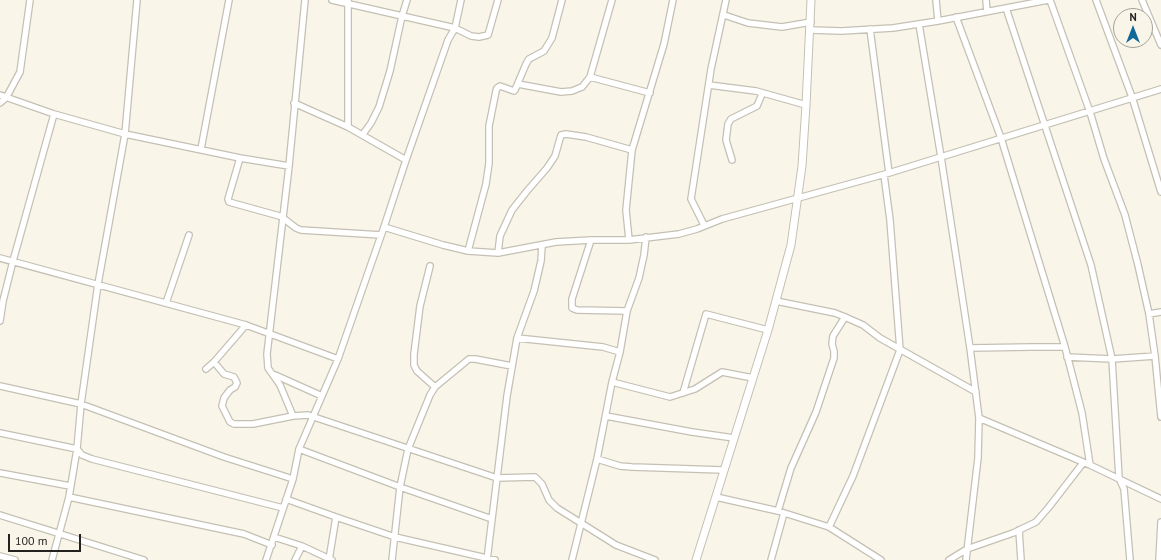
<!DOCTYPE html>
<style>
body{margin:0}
#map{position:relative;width:1161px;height:560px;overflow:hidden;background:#faf5e9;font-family:"PT Sans",sans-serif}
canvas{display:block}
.north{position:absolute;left:1113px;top:8px;width:40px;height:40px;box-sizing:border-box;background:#faf5e9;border:1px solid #a4a198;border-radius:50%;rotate:0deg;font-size:11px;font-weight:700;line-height:16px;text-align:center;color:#24221e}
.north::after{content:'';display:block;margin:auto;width:14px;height:18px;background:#126999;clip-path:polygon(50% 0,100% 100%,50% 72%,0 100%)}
.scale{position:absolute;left:8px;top:534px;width:73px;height:18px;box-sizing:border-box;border:2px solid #24221e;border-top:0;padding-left:5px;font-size:12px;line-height:14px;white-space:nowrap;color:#24221e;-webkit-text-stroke:3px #faf5e9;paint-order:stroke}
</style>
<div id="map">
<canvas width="1161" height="560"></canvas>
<div class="north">N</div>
<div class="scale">100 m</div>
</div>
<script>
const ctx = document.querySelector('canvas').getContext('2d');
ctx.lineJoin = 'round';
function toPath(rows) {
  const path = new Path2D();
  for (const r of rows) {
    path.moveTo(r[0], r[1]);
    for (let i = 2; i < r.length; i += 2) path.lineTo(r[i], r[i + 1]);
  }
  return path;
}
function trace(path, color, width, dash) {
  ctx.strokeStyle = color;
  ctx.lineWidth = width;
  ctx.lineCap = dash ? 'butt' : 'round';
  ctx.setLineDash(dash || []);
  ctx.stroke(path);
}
const minor = toPath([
 [305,0,289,166,267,354,268,368,280,385,293,416,308,415,497,478,535,477,542,484,549,500,557,508,616,545,655,560],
 [332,0,455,28,471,36,479,37,488,35,498,0],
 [936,0,938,21],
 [986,0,987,11],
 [1050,0,1090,112,1104,159,1125,215,1138,265,1149,314,1155,356,1161,417],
 [1096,0,1132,97,1161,192],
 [1142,0,1161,45],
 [348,1,348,127],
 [1006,8,1091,265,1112,359,1119,478,1124,489,1130,560],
 [724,15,748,23,782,27,811,22],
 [956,17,1001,138,1065,347,1082,413,1090,465],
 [919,24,941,157,970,348,979,418,978,458,966,560],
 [870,29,889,173],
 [811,30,841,31,893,28,938,21,1048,0],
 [590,77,650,93],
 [518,84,561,92,572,91,582,87,590,77,612,0],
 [709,85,756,91,806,105],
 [0,95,54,114,125,134,240,158,289,166],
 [0,103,6,98,20,72,30,0],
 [294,103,348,127,406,160],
 [363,134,371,123,379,107,390,71,402,16,407,0],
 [201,149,229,0],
 [240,158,228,199,229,202,283,217],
 [732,160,726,140,728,124,731,119,757,106,762,94],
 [283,218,296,228,301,230,381,235],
 [704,225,691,199,711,69,726,0],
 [384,227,443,245,468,251,498,253,556,242,591,240,629,240,679,234,697,229,722,219,889,173,1161,89],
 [591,240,572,299,572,308,577,310,627,311],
 [629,240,626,210,632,150,664,44,673,0],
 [468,251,486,184,489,163,489,126,496,91,497,88,500,86,514,91,515,90,526,64,529,59,544,51,552,38,562,0],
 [498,253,500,236,512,210,527,191,547,168,555,156,561,135,566,134,586,137,632,150],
 [0,258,246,325,338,359],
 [430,266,420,306,414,354,414,365,417,371,435,387],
 [776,301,835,313,845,317,863,325,880,338,976,392],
 [166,303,189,235],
 [1149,314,1161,312],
 [0,321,3,301,13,261,54,114],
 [517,338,603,347,620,352],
 [970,348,1031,347,1065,347],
 [1067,357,1112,359,1155,356],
 [214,362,224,374,234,377,237,383,235,387,230,390,224,398,222,406,230,422,234,424,253,424,293,416],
 [206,369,214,362,246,325],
 [275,375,322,396],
 [612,382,670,397,695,389,722,372,753,378],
 [0,386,81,404,224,457,293,479],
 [683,393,706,314,768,330],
 [606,416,692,432,734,438],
 [979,418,1090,465,1161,499],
 [0,433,77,449,82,455,92,459,283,508],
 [299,449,400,487,492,519],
 [597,459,620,466,632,467,723,470],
 [0,473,70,486],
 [69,497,244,534,272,545],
 [716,497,778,511,829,527,881,560],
 [286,499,336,517,395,537,495,560],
 [778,511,791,468,816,412,834,358,834,351,832,344,833,336,845,317],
 [0,515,144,560],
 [829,527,853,476,900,350,890,220,884,175],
 [1019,530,1021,560],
 [274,537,302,546,332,560],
 [0,556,15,560],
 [52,560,69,497,77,449,81,404,98,284,125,134,137,0],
 [266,560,293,479,299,449,338,359,384,227,406,160,448,40,455,28,461,0],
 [295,560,302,546],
 [329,560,336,517],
 [392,560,400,487,408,449,430,395,435,387,469,359,475,359,512,366],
 [487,560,507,396,517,338,534,291,541,261,542,246],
 [572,560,597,459,612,382,620,352,627,311,639,278,644,255,646,237],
 [771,560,784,513],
 [949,560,967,549,1013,533,1036,522,1049,507,1083,463],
 [1159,560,1161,522]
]);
const tertiary = toPath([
 [696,560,768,330,791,245,802,166,806,105,811,0]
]);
trace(minor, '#c4c0b4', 8);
trace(tertiary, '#c4c0b4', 9);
trace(minor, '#fff', 5.5);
trace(tertiary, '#fff', 7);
</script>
